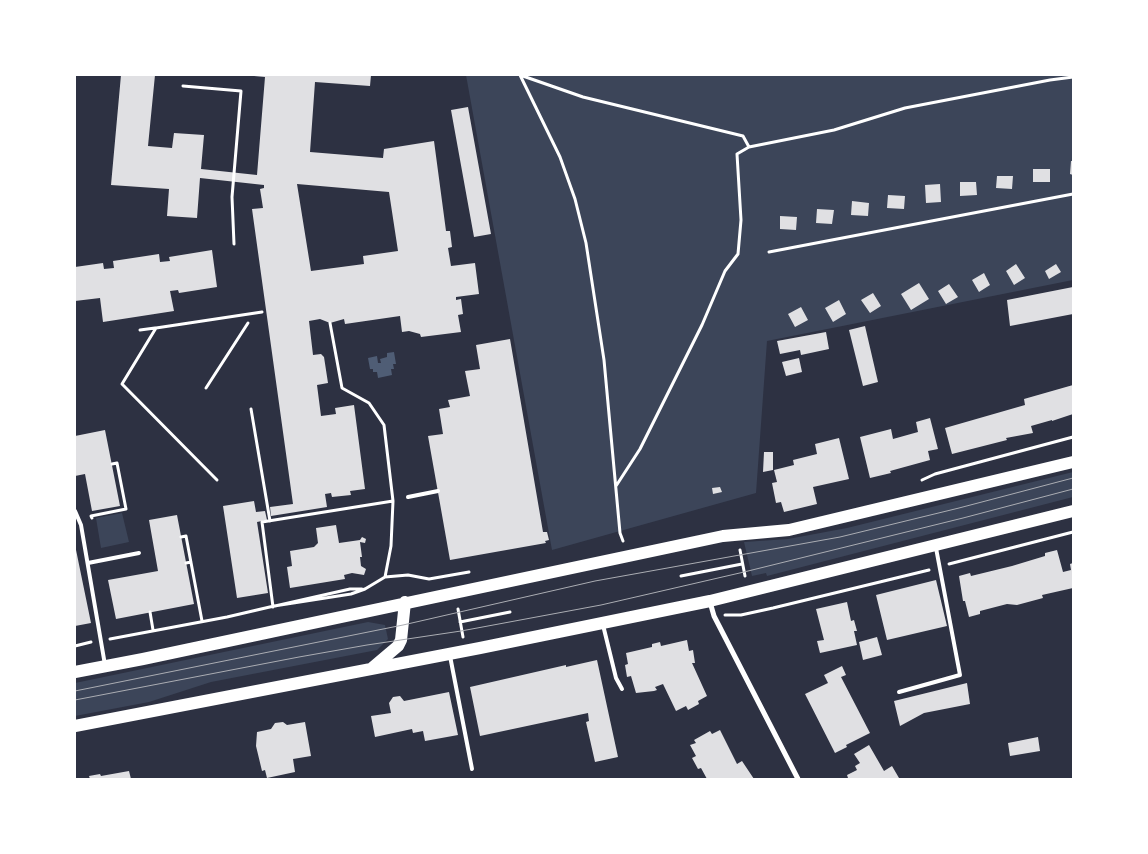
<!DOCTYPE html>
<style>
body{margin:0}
#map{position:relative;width:1148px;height:854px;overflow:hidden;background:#2d3142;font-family:"Fira Sans",sans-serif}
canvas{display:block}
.frame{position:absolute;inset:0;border:76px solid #fff;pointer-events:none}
</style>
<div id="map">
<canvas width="1148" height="854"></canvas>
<div class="frame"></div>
</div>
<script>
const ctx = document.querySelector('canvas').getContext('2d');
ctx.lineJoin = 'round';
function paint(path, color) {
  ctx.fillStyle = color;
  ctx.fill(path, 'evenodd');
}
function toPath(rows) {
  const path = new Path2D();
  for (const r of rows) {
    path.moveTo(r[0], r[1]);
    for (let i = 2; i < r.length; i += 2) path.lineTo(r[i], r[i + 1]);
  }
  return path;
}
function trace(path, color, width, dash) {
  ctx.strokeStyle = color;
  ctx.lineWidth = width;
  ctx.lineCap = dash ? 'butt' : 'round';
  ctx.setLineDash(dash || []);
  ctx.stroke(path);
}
paint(toPath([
 [466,75,1073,75,1073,280,767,341,756,493,552,550],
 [1073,472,1073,497,767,576,766,573,752,576,744,542,788,539,847,528],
 [122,513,129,542,101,548,96,518],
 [368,622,385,625,388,639,377,650,211,682,149,702,75,716,75,683]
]), '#3c4559');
paint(toPath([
 [394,352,396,364,393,364,394,369,391,369,392,375,378,378,377,372,373,372,373,369,370,369,368,358,377,356,378,363,381,363,380,359,387,357,387,353]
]), '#4f5d75');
paint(toPath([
 [121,75,155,75,148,146,172,148,174,133,204,135,201,169,257,175,265,77,254,76,254,75,371,75,370,86,315,82,310,152,383,158,384,149,434,141,446,231,450,231,452,247,448,248,451,266,475,263,479,294,456,297,456,300,461,299,463,314,458,315,461,332,421,337,420,334,409,331,402,332,400,316,345,324,344,319,330,323,320,319,309,321,313,355,321,354,324,357,328,383,317,385,321,416,336,414,335,408,354,405,365,489,350,491,351,495,332,497,331,493,325,494,327,507,271,516,270,507,293,504,252,209,263,208,260,189,264,188,264,185,200,178,197,218,167,216,169,189,111,185],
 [297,184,389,192,398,251,363,256,364,264,311,271],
 [468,107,491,234,474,237,451,110],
 [1071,161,1073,161,1073,175,1070,174],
 [1033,169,1050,169,1050,182,1033,182],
 [997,176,1013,176,1012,189,996,188],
 [960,182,976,182,977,195,960,196],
 [940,184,941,202,926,203,925,185],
 [888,195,905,196,904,209,887,208],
 [852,201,869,203,868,216,851,215],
 [817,209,834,210,832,224,816,223],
 [780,216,797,217,796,230,780,229],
 [212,250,217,287,179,293,178,290,170,291,174,311,103,322,100,298,75,301,75,267,103,263,104,269,114,268,113,261,159,254,160,262,170,261,169,257],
 [1016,264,1025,278,1014,285,1006,271],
 [1056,264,1061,272,1049,279,1045,271],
 [984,273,990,285,979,292,972,280],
 [919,283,929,299,911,310,901,294],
 [949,284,958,297,946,304,938,291],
 [1073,287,1073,314,1010,326,1007,300],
 [873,293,881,306,870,313,861,300],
 [839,300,846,314,833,322,825,308],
 [801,307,808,320,795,327,788,314],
 [865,326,878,382,863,386,849,330],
 [826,332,829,349,801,355,800,350,780,354,777,341],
 [510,339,543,532,547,532,549,540,545,541,546,543,450,560,428,436,443,434,439,409,450,407,448,400,470,396,465,371,480,369,476,345],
 [799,358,802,372,786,376,782,362],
 [1073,385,1073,414,1052,421,1052,420,1031,426,1033,433,1006,438,1007,440,952,454,945,428,1025,405,1024,399],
 [930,418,938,449,928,451,930,460,890,471,891,473,870,478,860,437,891,429,893,439,918,432,916,422],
 [105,430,120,506,92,511,85,474,75,476,75,436],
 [839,438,849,479,813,487,817,504,784,512,781,502,776,503,772,483,777,482,774,470,794,465,793,460,817,454,815,444],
 [764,452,773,452,773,470,763,472],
 [720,487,722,492,713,494,712,488],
 [254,501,256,512,265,511,267,520,257,522,268,593,237,598,223,506],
 [177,515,194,604,116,619,108,580,158,571,149,520],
 [336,525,339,543,360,540,362,537,366,539,365,543,360,542,362,557,360,557,361,566,366,569,364,575,352,573,344,575,345,579,290,588,287,567,292,566,290,551,314,547,318,543,316,528],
 [75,545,91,623,75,626],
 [1057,550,1063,572,1071,570,1070,564,1073,563,1073,588,1042,595,1043,598,1017,605,1007,604,980,611,980,614,969,617,965,601,963,601,959,576,970,573,971,576,1012,566,1045,556,1045,553],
 [936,580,947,626,887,640,876,595],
 [847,602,851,621,854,620,857,631,854,631,857,645,820,653,817,641,824,640,816,609],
 [877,637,882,655,863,660,859,642],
 [687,640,689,651,693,650,695,663,692,663,707,696,698,701,699,704,688,710,686,706,676,711,663,684,655,687,657,690,654,691,636,693,631,676,627,677,625,665,628,664,626,653,652,647,652,644,660,642,661,646],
 [597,660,618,757,595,762,586,722,589,721,588,713,480,736,470,687,566,665,566,667],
 [842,666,846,675,841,677,870,733,846,745,847,747,835,753,805,694,828,683,824,675],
 [967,683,970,704,924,713,900,726,894,701],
 [449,692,458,735,425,741,423,731,413,733,412,729,375,737,371,716,391,713,389,703,393,697,400,696,404,701],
 [283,722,287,725,305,722,311,756,293,759,295,772,267,778,265,770,262,771,256,746,257,732,271,729,275,723],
 [720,730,737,764,742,761,754,779,707,779,701,768,698,769,692,758,696,756,690,745,696,743,694,740,710,731,712,734],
 [1038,737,1040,751,1010,756,1008,743],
 [869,745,884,771,892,766,899,778,846,779,848,778,847,775,857,770,855,766,860,763,854,754],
 [129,771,131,779,90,779,89,776,100,774,101,776]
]), '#e0e0e3');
trace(toPath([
 [520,75,560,157,575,199,586,243,604,360,620,533,623,541],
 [520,75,583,97,743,136,749,147],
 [183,86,241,91,232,197,234,244],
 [769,252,1073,194],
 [330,323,342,388,369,403,384,425,393,501,391,546,385,577],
 [140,330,155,328],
 [206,388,248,323],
 [251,409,270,521],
 [217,480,122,384,156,328,262,312],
 [922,480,935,474,1073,437],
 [616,486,640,449,702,325,725,271,738,254,741,220,737,154,749,147,834,130,905,108,1050,80,1073,77],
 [92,518,91,516,126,509,117,463,112,464],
 [181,537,186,536,202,621],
 [740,550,745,576],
 [186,563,191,562],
 [949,564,1073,532],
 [681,576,742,564],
 [275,606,350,589,362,589],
 [273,607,262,522,393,501],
 [458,609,463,637],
 [150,612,153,630],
 [725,615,741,615,773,608,929,570],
 [460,622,510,612],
 [110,639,227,617,274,606,351,594,365,589,385,577,408,575,429,579,469,572],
 [75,646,91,642]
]), '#fff', 3);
trace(toPath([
 [408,497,438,491],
 [75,511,81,525,105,665],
 [88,563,139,553],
 [603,625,616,678,622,689],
 [450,656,472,769],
 [899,692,960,675,936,548]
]), '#fff', 4);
trace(toPath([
 [710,602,714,616,798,779]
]), '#fff', 5);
trace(toPath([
 [372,668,398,646,401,640,405,602],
 [75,672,143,659,723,536,789,530,1073,462],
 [75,726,480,648,710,601,1073,511]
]), '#fff', 12);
trace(toPath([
 [75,691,403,625,595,581,840,537,959,508,1073,478],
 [75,700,299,657,367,645,461,631,601,605,744,572,963,518,1073,489]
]), '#abadb3', 1);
</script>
